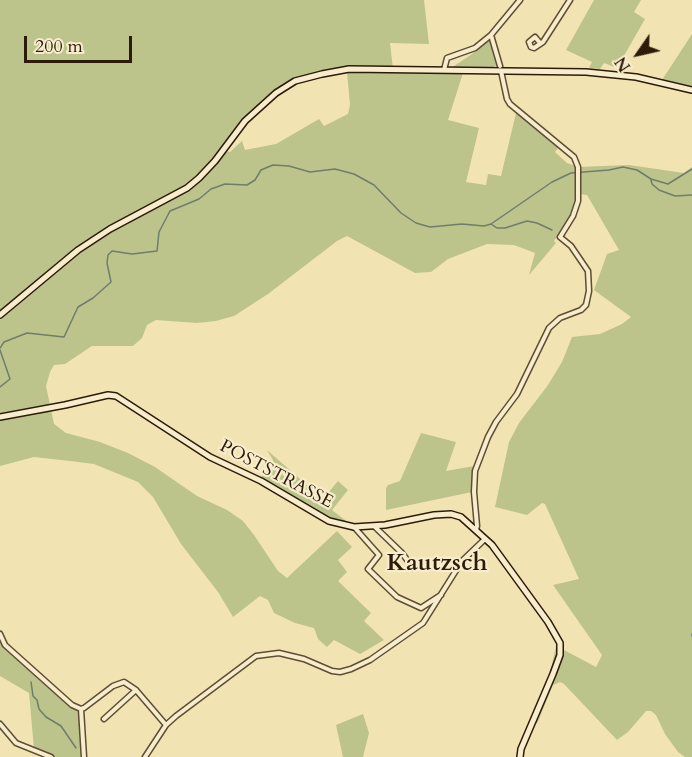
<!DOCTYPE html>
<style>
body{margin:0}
#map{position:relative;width:692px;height:757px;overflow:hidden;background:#f2e4b2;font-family:Cardo,serif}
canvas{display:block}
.north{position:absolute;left:608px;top:24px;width:60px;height:60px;-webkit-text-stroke:4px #f7edcd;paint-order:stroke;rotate:236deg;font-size:16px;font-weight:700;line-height:24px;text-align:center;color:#2d1b0a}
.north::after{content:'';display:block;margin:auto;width:21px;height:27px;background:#2d1b0a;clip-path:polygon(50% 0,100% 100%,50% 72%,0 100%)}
.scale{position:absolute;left:24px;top:36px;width:108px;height:27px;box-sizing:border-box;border:3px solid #2d1b0a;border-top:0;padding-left:8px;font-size:18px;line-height:21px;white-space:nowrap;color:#2d1b0a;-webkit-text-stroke:4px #f7edcd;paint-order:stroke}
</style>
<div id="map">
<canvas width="692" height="757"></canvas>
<div class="north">N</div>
<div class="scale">200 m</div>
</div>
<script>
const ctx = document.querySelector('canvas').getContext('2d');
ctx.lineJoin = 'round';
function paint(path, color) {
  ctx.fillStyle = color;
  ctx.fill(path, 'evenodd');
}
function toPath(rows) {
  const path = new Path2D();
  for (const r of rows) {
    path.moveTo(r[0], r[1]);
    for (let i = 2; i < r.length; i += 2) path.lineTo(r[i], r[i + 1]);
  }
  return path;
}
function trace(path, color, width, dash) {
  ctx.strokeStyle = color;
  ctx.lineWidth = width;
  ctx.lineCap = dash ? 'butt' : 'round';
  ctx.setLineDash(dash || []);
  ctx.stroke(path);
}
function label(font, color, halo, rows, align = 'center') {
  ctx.font = font + ' Cardo,serif';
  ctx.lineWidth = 4.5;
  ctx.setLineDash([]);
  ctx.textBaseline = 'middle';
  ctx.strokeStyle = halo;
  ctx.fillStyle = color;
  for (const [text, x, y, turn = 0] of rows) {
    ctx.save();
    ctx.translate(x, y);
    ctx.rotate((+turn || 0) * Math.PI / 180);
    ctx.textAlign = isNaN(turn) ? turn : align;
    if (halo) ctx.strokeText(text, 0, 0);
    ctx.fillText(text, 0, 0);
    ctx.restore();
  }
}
paint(toPath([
 [0,0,424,0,429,44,390,43,393,69,340,68,323,70,295,79,274,91,257,106,243,120,222,150,230,152,242,141,245,150,276,144,319,119,324,126,348,114,350,105,347,72,463,73,448,120,479,128,466,182,486,185,488,174,501,176,516,113,559,147,555,152,567,163,578,167,629,165,684,173,692,167,692,757,685,757,678,752,665,734,656,715,651,711,646,711,628,732,617,740,564,684,560,682,553,685,537,724,532,717,551,669,557,641,564,650,596,667,602,655,553,585,579,579,545,504,542,503,527,515,495,507,509,442,519,423,548,385,562,362,572,337,600,334,622,324,631,317,594,290,607,254,619,250,587,195,579,194,577,206,554,241,556,243,529,275,535,253,514,245,487,244,448,259,431,272,415,273,347,236,337,241,268,294,234,316,216,321,197,323,156,320,147,325,142,338,133,346,92,346,65,364,54,365,50,372,46,386,54,424,66,433,100,442,128,453,155,467,197,496,227,510,243,521,254,535,278,571,287,578,337,531,352,547,338,560,347,572,338,581,371,613,364,621,384,640,360,654,334,640,327,647,318,639,314,628,295,623,274,613,268,600,260,596,233,617,218,592,181,544,153,497,138,482,94,464,70,461,34,457,0,466,0,320,98,238,74,250,59,261,0,312],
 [594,0,641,0,634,12,645,19,617,68,604,63,600,69,589,68,592,62,566,50],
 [692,34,692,87,690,90,660,83],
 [489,39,491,40,498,65,490,68,451,68,472,54],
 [421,433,456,442,446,471,474,466,472,492,386,510,386,488,388,485,400,481],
 [267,450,323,499,338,481,348,490,332,510,354,527,329,521,247,475,261,477,271,466,273,460],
 [0,634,5,645,71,705,81,709,84,757,51,757,34,749,29,693,0,676],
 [363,714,369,733,363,757,343,757,336,725]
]), '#bcc48b');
trace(toPath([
 [651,180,652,184,659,190,675,196,692,195],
 [491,224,497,228,505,228,527,221,537,223,552,230],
 [0,348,4,342,27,333,64,337,78,307,93,298,111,282,107,263,108,255,112,251,132,254,157,251,159,232,170,211,199,199,211,189,225,184,247,185,255,180,261,170,273,165,289,166,310,172,335,169,354,174,374,185,401,213,416,223,430,227,462,224,484,226,491,224,552,182,571,173,609,170,623,167,637,170,651,179,668,184,692,169],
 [0,387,10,379,0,350],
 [692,634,692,636],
 [31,682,33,696,37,700,39,709,46,717,61,726,76,748]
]), '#6f7d6b', 1.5);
const street = toPath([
 [491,35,500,66],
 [540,43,535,37,529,42,531,47,534,48,543,42,570,0],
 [444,70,447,58,475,48,491,35,520,0],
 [374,526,402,553,413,568],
 [355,528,379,555,368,569,397,597,421,608,441,595],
 [476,530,477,526,474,492,475,471,488,437,496,422,517,394,549,328,560,318,581,310,586,305,589,291,588,271,571,246,560,237,573,216,578,201,578,167,574,157,510,104,507,99,501,71],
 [0,634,5,645,72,705,81,709,84,708,113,686,124,682,136,690,166,725],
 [81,709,84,757],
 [104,719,136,690],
 [0,724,16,743,51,757],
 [145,757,166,725,176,716,256,656,279,653,304,659,332,671,340,672,351,669,370,660,423,623,462,561,485,539]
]);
const secondary = toPath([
 [0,315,78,250,110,229,187,188,199,178,215,161,245,121,276,93,295,81,322,74,349,69,586,72,636,77,692,90],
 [0,417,65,405,108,395,116,396,210,457,261,481,329,521,354,527,385,525,434,515,451,514,461,517,492,545,548,622,560,643,560,655,553,674,521,749,520,757]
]);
trace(street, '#5e4d34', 7);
trace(secondary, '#2d1b0a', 8);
trace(street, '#f7edcd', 4);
trace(secondary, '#f7edcd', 5);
label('18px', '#2d1b0a', '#f7edcd', [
 ["POSTSTRASSE",276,475,28]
]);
label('bold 24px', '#2d1b0a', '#f7edcd', [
 ["Kautzsch",437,564]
]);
</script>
